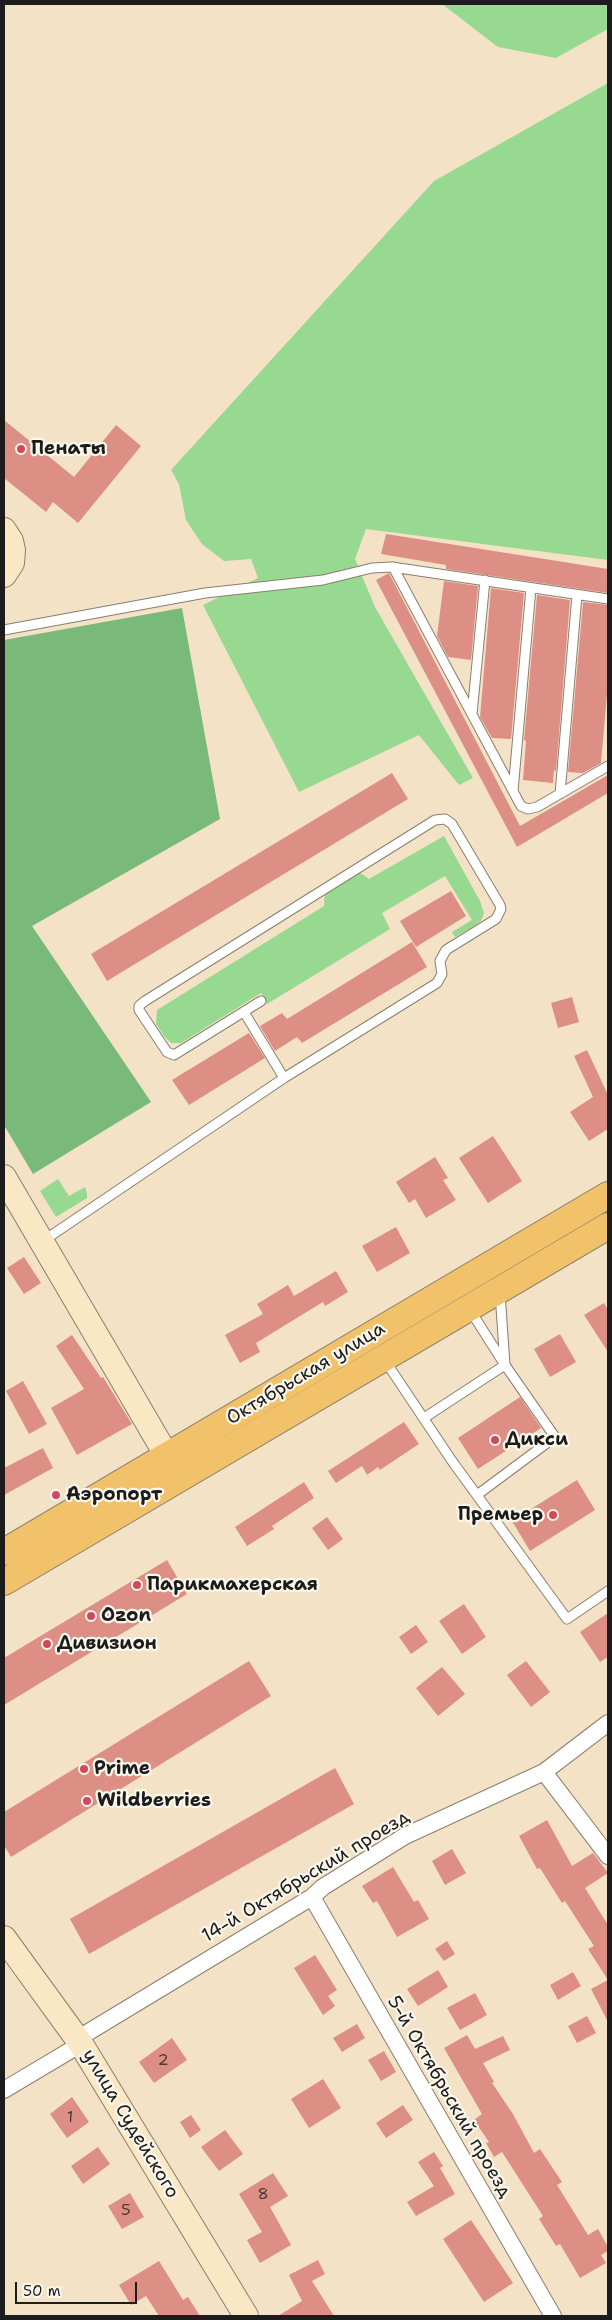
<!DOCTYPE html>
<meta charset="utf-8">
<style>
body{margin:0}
#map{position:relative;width:612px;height:2320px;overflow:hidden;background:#f3e2c5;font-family:"Shantell Sans",sans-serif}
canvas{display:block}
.frame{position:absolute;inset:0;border:5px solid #1c1c1c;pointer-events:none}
.scale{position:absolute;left:15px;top:2282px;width:122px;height:22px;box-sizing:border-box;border:2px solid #1c1c1c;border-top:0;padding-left:6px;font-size:15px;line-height:18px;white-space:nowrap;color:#1c1c1c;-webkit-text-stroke:4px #fbf7ec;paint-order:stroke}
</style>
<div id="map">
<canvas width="612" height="2320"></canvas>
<div class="frame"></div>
<div class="scale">50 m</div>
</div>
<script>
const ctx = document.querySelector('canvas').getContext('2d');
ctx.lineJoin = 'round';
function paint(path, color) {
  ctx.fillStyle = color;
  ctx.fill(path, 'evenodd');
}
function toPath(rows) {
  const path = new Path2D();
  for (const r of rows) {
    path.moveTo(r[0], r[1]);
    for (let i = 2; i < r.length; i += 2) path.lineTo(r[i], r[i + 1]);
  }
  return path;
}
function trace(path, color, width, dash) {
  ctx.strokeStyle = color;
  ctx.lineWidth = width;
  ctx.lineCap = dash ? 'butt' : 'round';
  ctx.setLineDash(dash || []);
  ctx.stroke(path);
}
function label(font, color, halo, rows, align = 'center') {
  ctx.font = font + ' "Shantell Sans",sans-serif';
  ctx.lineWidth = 4.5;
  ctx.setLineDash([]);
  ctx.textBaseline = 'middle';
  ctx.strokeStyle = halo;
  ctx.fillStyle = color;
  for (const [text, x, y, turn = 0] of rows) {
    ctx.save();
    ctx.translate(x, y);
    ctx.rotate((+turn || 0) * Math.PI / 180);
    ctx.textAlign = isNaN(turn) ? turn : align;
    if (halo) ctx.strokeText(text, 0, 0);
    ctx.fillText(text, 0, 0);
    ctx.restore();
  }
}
paint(toPath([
 [442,4,608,4,608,29,556,58,498,47],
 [608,83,608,560,366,529,355,559,375,607,473,778,459,785,419,735,299,792,203,605,258,578,251,559,224,561,202,544,186,520,179,484,171,470,434,181],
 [444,836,480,901,484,913,481,921,474,926,455,937,452,932,472,920,445,876,382,913,390,929,267,1004,261,993,181,1043,171,1043,164,1036,156,1024,157,1010,324,906,325,892,359,872,369,879],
 [58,1179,69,1196,85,1187,87,1194,87,1198,56,1217,40,1191]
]), '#97d990');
paint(toPath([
 [182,608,220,819,32,926,151,1102,33,1174,4,1125,4,640]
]), '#79b97a');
paint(toPath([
 [4,420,74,477,116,425,141,446,78,523,53,502,46,512,4,478],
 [386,534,608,569,608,593,446,569,446,565,381,554],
 [389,573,520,826,608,775,608,793,517,847,376,580],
 [444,581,478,586,471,660,448,657,437,636],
 [491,588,524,593,511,739,492,738,480,717],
 [537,595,570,600,556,771,554,770,553,783,523,780,526,741,524,740],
 [583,602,608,605,608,682,601,763,583,773,568,772],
 [392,773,408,799,107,981,91,954],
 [451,891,466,916,416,947,400,921],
 [412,942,427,967,302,1043,297,1037,275,1051,260,1026,282,1013,287,1019],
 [572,997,579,1022,558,1028,551,1003],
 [249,1033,265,1058,189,1105,172,1080],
 [587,1050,608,1095,608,1129,589,1141,570,1112,593,1097,574,1056],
 [493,1136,522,1181,488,1203,459,1158],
 [435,1157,448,1178,443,1180,456,1200,426,1218,415,1199,409,1203,396,1182],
 [396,1227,410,1253,377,1272,362,1246],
 [24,1257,41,1283,24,1294,7,1268],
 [336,1271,348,1292,325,1306,323,1302,256,1343,260,1352,240,1363,225,1335,263,1314,257,1304,288,1285,294,1296],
 [604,1303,608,1310,608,1352,584,1315],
 [560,1334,576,1362,550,1377,534,1349],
 [72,1335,101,1378,103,1377,132,1424,77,1455,51,1408,84,1389,56,1346],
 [23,1381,47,1424,29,1434,6,1391],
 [520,1397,541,1428,478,1469,458,1438],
 [404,1422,419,1444,380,1470,378,1467,367,1475,362,1466,336,1483,328,1471],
 [43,1448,53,1468,4,1495,4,1468],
 [577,1480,595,1510,530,1551,512,1521],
 [304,1482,314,1498,272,1526,274,1529,247,1546,235,1527],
 [327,1517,343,1539,328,1550,312,1528],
 [167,1560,187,1594,4,1705,4,1658],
 [464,1604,486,1637,462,1654,439,1621],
 [608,1613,608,1657,600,1662,580,1632],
 [416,1625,428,1642,411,1654,399,1637],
 [249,1661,271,1696,11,1857,4,1845,4,1812],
 [526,1661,550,1692,531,1707,507,1675],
 [442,1667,465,1694,438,1716,416,1688],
 [335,1768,354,1804,89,1954,70,1919],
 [547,1820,572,1866,593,1853,608,1873,585,1888,608,1925,608,2022,591,1989,608,1980,588,1949,594,1946,565,1901,562,1903,540,1868,537,1869,519,1836],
 [452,1849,466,1873,445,1885,432,1861],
 [393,1867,414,1902,418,1900,429,1919,397,1937,377,1901,373,1903,362,1886],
 [447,1941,455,1954,444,1961,435,1949],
 [315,1955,337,1990,328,1996,335,2006,323,2015,294,1968],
 [438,1970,448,1987,418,2006,407,1989],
 [573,1972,581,1986,558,2000,550,1985],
 [475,1993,487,2015,460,2030,447,2008],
 [587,2016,596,2033,577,2043,568,2026],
 [357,2024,365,2038,342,2052,333,2038],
 [467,2035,475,2049,503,2036,510,2050,483,2063,494,2082,492,2083,513,2114,534,2153,540,2149,562,2182,557,2185,588,2235,598,2229,608,2247,608,2251,601,2255,606,2263,580,2278,560,2244,556,2246,539,2219,543,2216,502,2152,494,2157,486,2143,489,2142,474,2120,482,2114,444,2048],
 [172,2038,187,2060,154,2083,139,2062],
 [384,2051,396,2072,381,2081,368,2060],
 [323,2079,341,2108,309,2128,291,2099],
 [72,2097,89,2122,67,2138,50,2114],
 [403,2105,413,2120,386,2138,376,2123],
 [191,2115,201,2130,190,2138,180,2122],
 [225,2130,243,2154,219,2171,201,2147],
 [98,2147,110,2164,83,2184,71,2166],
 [434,2152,443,2166,440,2168,455,2194,416,2216,407,2202,434,2186,418,2162],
 [273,2173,288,2196,270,2207,291,2245,260,2263,247,2240,262,2232,239,2194],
 [130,2193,144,2217,122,2229,108,2206],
 [471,2220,513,2283,484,2302,443,2239],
 [318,2260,325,2274,312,2281,334,2316,278,2316,302,2301,289,2275],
 [159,2261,183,2300,188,2297,200,2316,159,2316,146,2296,131,2305,119,2285]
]), '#de8f85');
const lane = toPath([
 [393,567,521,806,528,809,537,807,608,766],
 [4,630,205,593,323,580,372,568,392,567,608,599],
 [472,714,485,580],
 [513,791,531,588],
 [560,794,577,595],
 [244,1012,284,1078],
 [43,1241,284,1078,437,983,442,974,440,961,446,950,496,919,501,909,500,905,452,824,445,819,435,820,145,1001,139,1006,139,1010,167,1052,174,1055,261,1001],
 [384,1359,452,1461,567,1619,608,1591],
 [424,1418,505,1365,470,1310],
 [477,1495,555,1437,505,1365,500,1293]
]);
const street = toPath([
 [544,1772,608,1856],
 [312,1897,553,2316],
 [77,2039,312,1897,323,1887,405,1836,544,1772,608,1723],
 [4,2090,81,2044]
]);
const secondary = toPath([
 [4,530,11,541,13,550,12,563,4,575],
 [4,1177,167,1456],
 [4,1938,81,2044,246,2316]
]);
const primary = toPath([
 [4,1552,608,1195],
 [4,1582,608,1226]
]);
trace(lane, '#887f70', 11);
trace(street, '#887f70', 18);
trace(secondary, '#887f70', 26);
trace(primary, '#887f70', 28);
trace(lane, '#fff', 9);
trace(street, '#fff', 16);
trace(secondary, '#fae7c3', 24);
trace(primary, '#f2c26a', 26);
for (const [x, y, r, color] of [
 [21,449,5,"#d1495b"],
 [495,1440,5,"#d1495b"],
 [56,1495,5,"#d1495b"],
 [553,1515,5,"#d1495b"],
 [137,1585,5,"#d1495b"],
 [91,1616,5,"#d1495b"],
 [47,1644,5,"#d1495b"],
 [84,1769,5,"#d1495b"],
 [87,1801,5,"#d1495b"]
]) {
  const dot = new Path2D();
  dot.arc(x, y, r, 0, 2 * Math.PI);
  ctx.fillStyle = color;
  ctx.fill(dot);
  trace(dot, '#fbf7ec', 2);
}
label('16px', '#4c3936', null, [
 ["2",163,2061],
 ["1",70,2118],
 ["8",263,2195],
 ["5",126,2211]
]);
label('bold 19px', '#1c1c1c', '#fbf7ec', [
 ["Пенаты",31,449],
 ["Дикси",505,1440],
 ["Аэропорт",66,1495],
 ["Премьер",543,1515,"right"],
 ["Парикмахерская",147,1585],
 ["Ozon",101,1616],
 ["Дивизион",57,1644],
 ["Prime",94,1769],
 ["Wildberries",97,1801]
], 'left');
label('19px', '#1c1c1c', '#fbf7ec', [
 ["Октябрьская улица",306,1374,-31],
 ["14-й Октябрьский проезд",306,1877,-31],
 ["5-й Октябрьский проезд",449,2097,60],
 ["улица Судейского",130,2124,59]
]);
</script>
